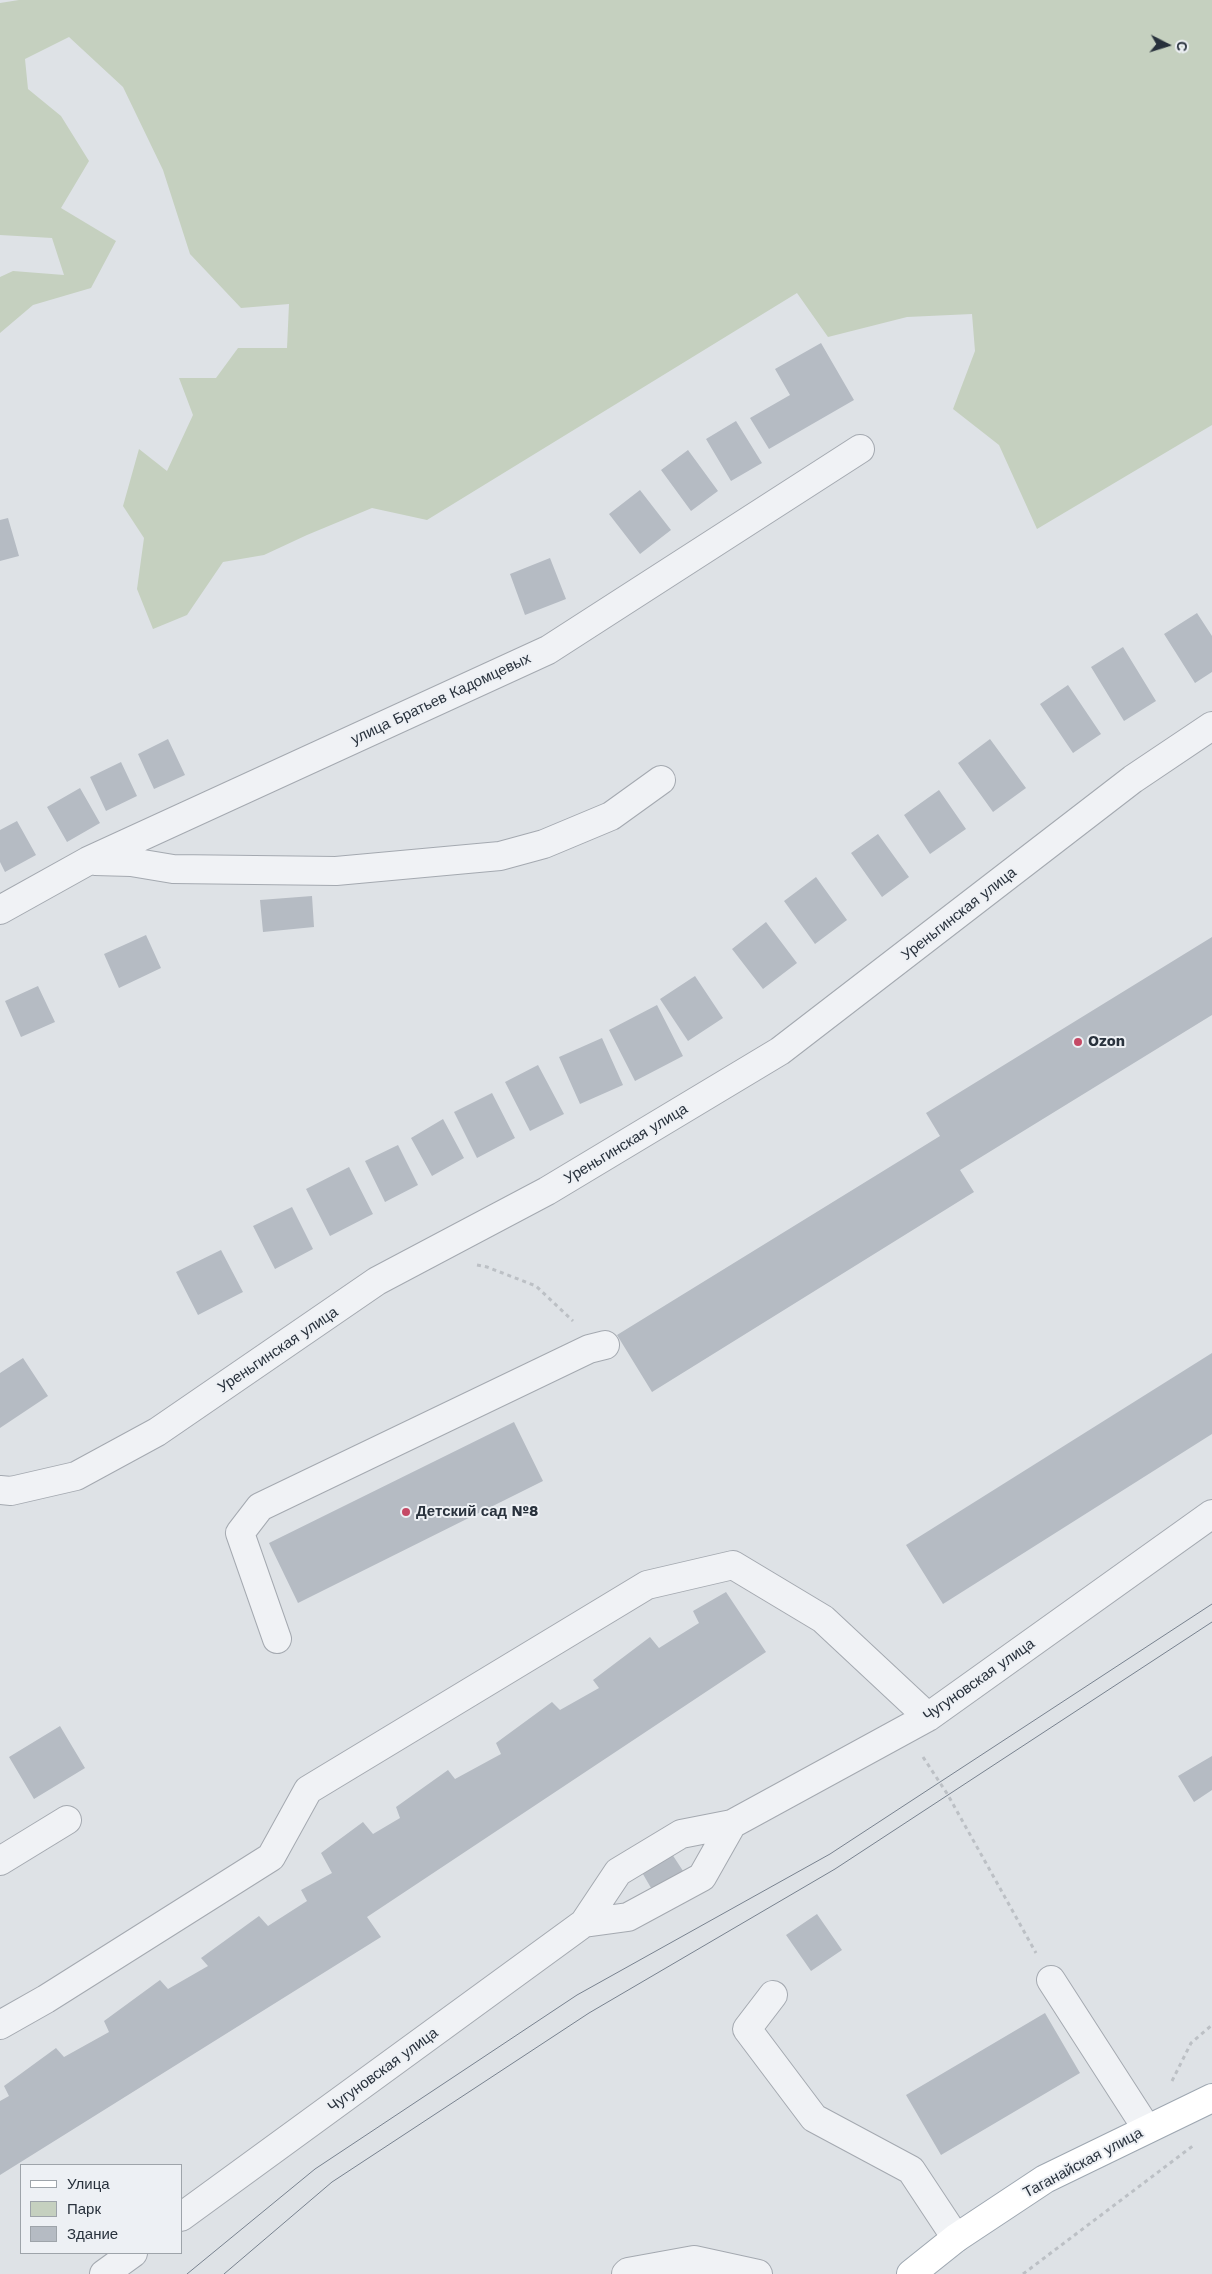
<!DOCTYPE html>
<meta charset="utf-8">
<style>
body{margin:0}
#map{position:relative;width:1212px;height:2274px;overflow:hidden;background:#dee2e6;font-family:"Work Sans",sans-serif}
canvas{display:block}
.legend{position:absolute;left:20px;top:2164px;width:162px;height:90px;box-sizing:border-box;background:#edf0f4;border:1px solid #9ea4aa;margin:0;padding:6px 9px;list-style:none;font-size:15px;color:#28313c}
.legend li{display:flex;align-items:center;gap:10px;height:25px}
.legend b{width:25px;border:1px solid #9ea4aa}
.north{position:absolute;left:1142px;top:20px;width:50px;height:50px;-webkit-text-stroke:4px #edf0f4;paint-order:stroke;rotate:95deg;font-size:14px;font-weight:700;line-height:20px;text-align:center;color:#28313c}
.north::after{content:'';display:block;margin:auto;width:18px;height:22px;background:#28313c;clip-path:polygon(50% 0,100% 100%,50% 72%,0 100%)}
</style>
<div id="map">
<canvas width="1212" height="2274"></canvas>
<ul class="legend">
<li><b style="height:6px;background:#fff"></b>Улица</li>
<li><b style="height:14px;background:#c5d0bf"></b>Парк</li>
<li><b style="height:14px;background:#b5bbc3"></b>Здание</li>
</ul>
<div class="north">С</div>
</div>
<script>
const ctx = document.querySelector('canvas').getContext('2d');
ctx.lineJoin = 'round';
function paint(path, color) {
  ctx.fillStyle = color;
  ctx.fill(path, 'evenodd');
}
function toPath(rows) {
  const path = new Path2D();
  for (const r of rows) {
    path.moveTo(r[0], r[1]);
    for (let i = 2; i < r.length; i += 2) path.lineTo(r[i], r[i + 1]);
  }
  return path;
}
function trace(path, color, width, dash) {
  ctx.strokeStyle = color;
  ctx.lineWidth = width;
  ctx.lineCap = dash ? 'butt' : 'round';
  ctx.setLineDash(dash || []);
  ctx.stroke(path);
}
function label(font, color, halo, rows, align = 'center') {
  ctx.font = font + ' "Work Sans",sans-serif';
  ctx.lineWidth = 4;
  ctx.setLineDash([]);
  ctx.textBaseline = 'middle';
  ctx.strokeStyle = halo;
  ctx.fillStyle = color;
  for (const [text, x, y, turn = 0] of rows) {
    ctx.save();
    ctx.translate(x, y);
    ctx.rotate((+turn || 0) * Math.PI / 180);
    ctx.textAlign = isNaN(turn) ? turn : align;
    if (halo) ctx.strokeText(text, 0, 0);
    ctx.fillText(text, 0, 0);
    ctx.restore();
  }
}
paint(toPath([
 [19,0,1212,0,1212,425,1037,529,999,445,953,409,975,351,972,314,907,317,828,337,797,293,427,520,372,508,307,535,264,555,223,562,187,615,153,629,137,589,144,538,123,506,139,449,167,471,193,415,179,378,216,378,238,348,287,348,289,304,241,308,190,254,163,170,123,87,69,37,25,59,28,89,61,116,89,161,61,208,116,241,91,288,33,305,0,333,0,277,13,271,64,275,52,238,0,235,0,3]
]), '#c5d0bf');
paint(toPath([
 [821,343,854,400,769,449,750,418,790,395,775,369],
 [736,421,762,463,731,481,706,439],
 [688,450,718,491,691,511,661,470],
 [640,490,671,530,640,554,609,514],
 [8,518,19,556,0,561,0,520],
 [550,558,566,599,525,615,510,574],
 [1197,613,1212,636,1212,672,1195,683,1164,634],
 [1123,647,1156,701,1124,721,1091,667],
 [1068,685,1101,734,1073,753,1040,704],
 [168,739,185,775,154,789,138,754],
 [990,739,1026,788,993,812,958,763],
 [121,762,137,796,106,811,90,777],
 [80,788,100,823,67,842,47,807],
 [939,790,966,829,930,854,904,815],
 [17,821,36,855,5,872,0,862,0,830],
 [878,834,909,877,882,897,851,853],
 [816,877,847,920,815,944,784,901],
 [312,896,314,927,263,932,260,900],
 [766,922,797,963,763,989,732,949],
 [146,935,161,968,119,988,104,954],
 [1212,937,1212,1015,960,1170,974,1192,652,1392,617,1335,940,1136,926,1113],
 [695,976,723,1018,688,1041,660,999],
 [38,986,55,1022,21,1037,5,1001],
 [657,1005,683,1056,635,1081,609,1030],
 [602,1038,623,1085,580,1104,559,1057],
 [538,1065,564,1114,530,1131,505,1082],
 [492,1093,515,1138,477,1158,454,1112],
 [443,1119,464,1158,432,1176,411,1138],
 [398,1145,418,1185,385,1202,365,1161],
 [349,1167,373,1214,330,1236,306,1189],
 [292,1207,313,1249,275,1269,253,1226],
 [221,1250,243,1292,198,1315,176,1272],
 [1212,1353,1212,1434,943,1604,906,1545],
 [23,1358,48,1396,0,1428,0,1373],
 [514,1422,543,1481,298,1603,269,1543],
 [726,1592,766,1652,367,1917,381,1937,0,2175,0,2101,9,2096,4,2086,56,2048,64,2057,109,2032,104,2021,160,1980,168,1989,208,1966,201,1958,259,1916,268,1926,307,1901,301,1890,332,1873,321,1853,363,1822,373,1834,400,1818,396,1807,448,1770,455,1779,501,1754,496,1743,552,1702,560,1710,599,1688,593,1680,650,1637,659,1648,699,1623,693,1611],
 [60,1726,85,1768,34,1799,9,1757],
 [1212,1756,1212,1790,1194,1802,1178,1776],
 [670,1851,685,1874,654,1893,640,1869],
 [817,1914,842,1950,811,1971,786,1935],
 [1045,2013,1080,2073,941,2155,906,2095]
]), '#b5bbc3');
const minor = toPath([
 [95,861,131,862,173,869,336,871,500,856,544,844,611,816,661,780],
 [0,910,88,861,548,650,860,449],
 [0,1490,11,1491,76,1476,157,1432,377,1281,547,1191,780,1051,1133,779,1212,726],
 [277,1639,240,1533,260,1507,589,1349,605,1345],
 [0,1861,67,1820],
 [584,1923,618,1872,681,1834,732,1824],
 [1051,1980,1147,2129],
 [773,1995,747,2029,814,2118,911,2170,956,2238],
 [0,2025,46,1999,271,1857,308,1790,647,1585,733,1565,823,1619,928,1717],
 [181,2217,584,1923,628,1917,702,1877,732,1824,928,1717,1212,1514],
 [104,2274,133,2253],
 [626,2274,628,2272,694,2260,758,2274]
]);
const major = toPath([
 [911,2274,956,2238,1045,2179,1212,2098]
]);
trace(minor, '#a4a9b0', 30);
trace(major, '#9ea7b1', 30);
trace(toPath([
 [477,1265,487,1267,536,1286,573,1321],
 [923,1757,948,1795,1036,1953],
 [1172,2081,1191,2043,1212,2025],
 [1023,2274,1194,2145]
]), '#bcc0c5', 3, [4, 4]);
trace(minor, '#f0f2f5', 28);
trace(major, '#fff', 28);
trace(toPath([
 [187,2274,315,2169,577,1995,830,1854,1212,1604],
 [224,2274,332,2182,589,2013,835,1869,1212,1622]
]), '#78828f', 1);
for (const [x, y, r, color] of [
 [1078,1042,5,"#c54965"],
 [406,1512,5,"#c54965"]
]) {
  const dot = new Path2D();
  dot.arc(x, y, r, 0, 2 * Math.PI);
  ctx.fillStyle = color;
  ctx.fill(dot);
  trace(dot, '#edf0f4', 2);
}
label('15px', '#28313c', '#edf0f4', [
 ["улица Братьев Кадомцевых",441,699,-25],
 ["Уреньгинская улица",959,914,-38],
 ["Уреньгинская улица",626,1144,-31],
 ["Уреньгинская улица",278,1350,-34],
 ["Чугуновская улица",979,1680,-35],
 ["Чугуновская улица",383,2070,-36],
 ["Таганайская улица",1083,2163,-28]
]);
label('bold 15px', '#28313c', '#edf0f4', [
 ["Ozon",1088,1042],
 ["Детский сад №8",416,1512]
], 'left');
</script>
